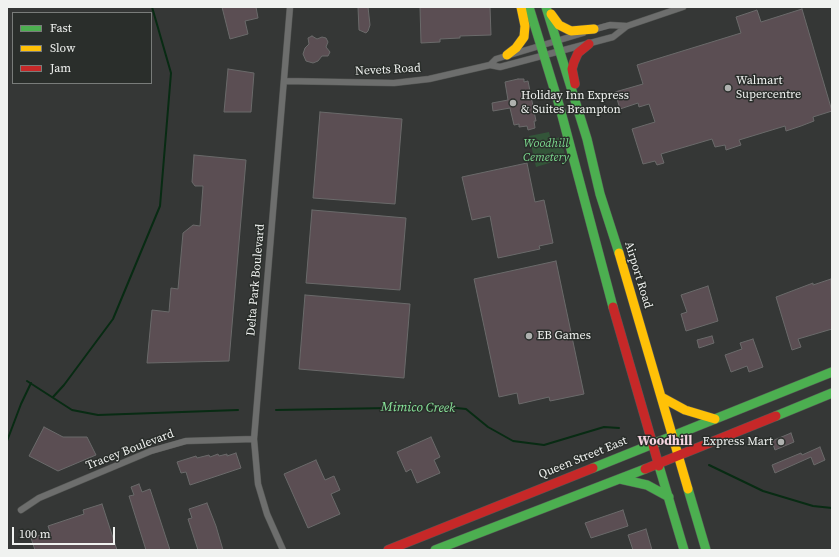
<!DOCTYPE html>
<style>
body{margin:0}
#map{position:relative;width:839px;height:557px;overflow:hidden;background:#353736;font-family:"Source Serif 4",serif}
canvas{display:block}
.frame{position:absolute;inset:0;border:8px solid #f0f2f0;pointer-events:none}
.legend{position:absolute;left:12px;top:12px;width:140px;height:72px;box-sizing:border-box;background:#2a2e2b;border:1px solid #797c7a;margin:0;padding:5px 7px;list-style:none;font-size:12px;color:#f0f2f0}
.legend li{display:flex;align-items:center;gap:8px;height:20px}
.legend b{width:20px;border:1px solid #797c7a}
.scale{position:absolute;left:12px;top:527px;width:103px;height:18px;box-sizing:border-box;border:2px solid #f0f2f0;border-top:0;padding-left:5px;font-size:12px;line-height:14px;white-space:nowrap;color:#f0f2f0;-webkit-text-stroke:3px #2a2e2b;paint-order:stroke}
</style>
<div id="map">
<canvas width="839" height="557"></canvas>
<div class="frame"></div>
<ul class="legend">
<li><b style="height:5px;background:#4caf50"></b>Fast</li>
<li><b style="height:5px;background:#ffc107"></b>Slow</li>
<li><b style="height:5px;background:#c62828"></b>Jam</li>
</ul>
<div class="scale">100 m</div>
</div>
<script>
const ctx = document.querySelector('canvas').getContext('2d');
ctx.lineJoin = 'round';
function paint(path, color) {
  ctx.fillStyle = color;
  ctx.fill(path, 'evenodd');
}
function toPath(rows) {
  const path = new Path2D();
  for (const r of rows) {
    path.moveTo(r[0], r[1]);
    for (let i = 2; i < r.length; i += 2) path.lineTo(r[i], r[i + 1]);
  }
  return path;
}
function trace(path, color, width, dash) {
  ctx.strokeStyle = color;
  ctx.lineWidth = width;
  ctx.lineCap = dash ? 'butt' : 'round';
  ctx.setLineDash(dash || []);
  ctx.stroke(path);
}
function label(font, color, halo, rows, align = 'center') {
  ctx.font = font + ' "Source Serif 4",serif';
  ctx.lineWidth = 3;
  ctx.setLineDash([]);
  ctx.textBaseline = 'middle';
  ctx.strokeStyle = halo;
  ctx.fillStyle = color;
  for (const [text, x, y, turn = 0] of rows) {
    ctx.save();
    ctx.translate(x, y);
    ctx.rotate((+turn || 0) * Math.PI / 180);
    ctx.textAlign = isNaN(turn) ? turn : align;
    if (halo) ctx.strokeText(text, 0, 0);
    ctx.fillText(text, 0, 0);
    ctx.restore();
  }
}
paint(toPath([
 [549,132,551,140,560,137,566,158,536,167,529,136]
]), '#335539');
trace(toPath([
 [27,381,72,410,98,415,238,410],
 [53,397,64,385,113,319,160,206,171,73,152,7],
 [276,410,446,407,466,409,488,427,513,441,544,445,604,427,619,428],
 [7,441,21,404,31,383],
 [709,465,763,491,813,506,832,508]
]), '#082b13', 2);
const building = toPath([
 [222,7,256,7,258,18,245,21,248,34,230,39,222,7],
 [358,7,368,7,370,25,368,31,366,33,359,30,358,7],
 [420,7,490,7,491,35,460,36,460,38,440,39,440,42,421,43,420,7],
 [802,9,832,111,813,117,814,121,801,126,786,131,785,126,739,140,741,145,726,150,725,145,715,147,712,139,661,154,664,163,657,165,655,161,643,164,632,129,655,122,649,104,639,107,638,103,620,109,615,92,643,84,637,65,741,33,736,17,757,10,761,22,802,9],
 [312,36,317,39,322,37,326,38,328,42,326,47,330,52,328,56,322,56,318,61,313,63,306,61,303,54,305,48,309,44,308,38,312,36],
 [228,69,254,73,251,112,224,112,228,69],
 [518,79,524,79,524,82,528,81,536,121,534,121,535,128,528,130,527,126,519,127,519,124,514,125,510,108,493,111,492,103,508,100,505,82,518,79],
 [320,112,402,119,395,204,313,198,320,112],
 [194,155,246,160,229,361,147,363,152,310,169,312,171,288,178,289,183,233,193,225,200,226,203,186,195,186,192,182,194,155],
 [527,163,535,202,544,200,553,243,539,246,540,249,498,258,490,216,472,220,462,177,527,163],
 [312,210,406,218,400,290,306,283,312,210],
 [556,261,584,394,550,401,549,397,519,404,517,393,499,397,474,279,556,261],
 [831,279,832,329,798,339,801,347,792,350,776,297,813,283,813,285,831,279],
 [708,286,718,321,686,331,681,314,687,312,681,295,708,286],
 [305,295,410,304,404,378,299,369,305,295],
 [712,336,714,343,699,348,697,340,712,336],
 [753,339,763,367,749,372,747,366,731,372,725,355,742,349,740,343,753,339],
 [44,427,63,437,87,437,96,455,58,471,29,456,44,427],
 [791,433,794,442,775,450,772,441,791,433],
 [431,437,440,457,434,460,440,473,417,483,411,469,406,472,397,452,431,437],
 [820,447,825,460,814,465,811,457,775,473,772,465,801,453,802,455,820,447],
 [236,453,241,468,190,485,186,472,181,473,177,462,196,456,197,458,209,455,210,457,218,454,219,456,227,454,227,456,236,453],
 [316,460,325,480,334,476,340,490,331,494,340,514,308,528,284,474,316,460],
 [139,484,142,492,150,489,170,550,146,550,129,496,134,495,131,487,139,484],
 [207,503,216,526,223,550,198,550,188,519,192,518,189,509,207,503],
 [102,504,117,550,35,550,31,538,50,532,48,526,84,514,83,510,102,504],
 [623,510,628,526,591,538,585,523,623,510],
 [646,529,652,550,633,550,628,535,646,529]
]);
paint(building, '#5b4e53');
trace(building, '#6a6a6a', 1);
const street = toPath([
 [592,30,610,25,627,26],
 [490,65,496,59,583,33],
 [285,81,394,83,429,79,490,65,500,67,613,37,627,26,683,7],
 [21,510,39,498,151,451,186,441,254,439],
 [283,550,267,514,258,484,254,439,290,7]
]);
const fast = toPath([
 [529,7,560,108,613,307],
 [546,7,587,139,600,194,619,253],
 [776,416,832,393],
 [659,466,684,550],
 [593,468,832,372],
 [620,479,647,485,669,497],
 [688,489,706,550],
 [435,550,645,469]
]);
const slow = toPath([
 [551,14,559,25,571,31,594,29],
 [507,55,516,48,524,37,525,26,521,7],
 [619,253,688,489],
 [663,398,685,410,715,419]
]);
const jam = toPath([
 [575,84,572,69,574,62,578,53,589,44],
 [613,307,659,466],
 [645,469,776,416],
 [388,550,593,468]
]);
trace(street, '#545654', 7);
trace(fast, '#545654', 10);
trace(slow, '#545654', 10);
trace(jam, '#545654', 10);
trace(street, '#6d6e6d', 6);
trace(fast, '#4caf50', 9);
trace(slow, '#ffc107', 9);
trace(jam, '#c62828', 9);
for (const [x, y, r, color] of [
 [728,88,4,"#afb1af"],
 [513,103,4,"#afb1af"],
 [529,336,4,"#afb1af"],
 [781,442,4,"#afb1af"]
]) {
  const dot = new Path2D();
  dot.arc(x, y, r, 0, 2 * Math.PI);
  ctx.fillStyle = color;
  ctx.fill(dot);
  trace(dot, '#2a2e2b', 1.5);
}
label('12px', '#f0f2f0', '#2a2e2b', [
 ["Nevets Road",388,70,-3],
 ["Airport Road",638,275,73],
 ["Delta Park Boulevard",256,280,-85],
 ["Tracey Boulevard",130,450,-21],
 ["Queen Street East",583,458,-22]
]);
label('12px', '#f0f2f0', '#2a2e2b', [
 ["Walmart",736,81],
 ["Supercentre",736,95],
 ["Holiday Inn Express",521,96],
 ["& Suites Brampton",521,110],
 ["EB Games",537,336],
 ["Express Mart",773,442,"right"]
], 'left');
label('italic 12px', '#7bd98e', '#2a2e2b', [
 ["Woodhill",546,144],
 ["Cemetery",546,158]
]);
label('italic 13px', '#89e79b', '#2a2e2b', [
 ["Mimico Creek",418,408,1]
]);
label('bold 13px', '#f6d5e1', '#2a2e2b', [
 ["Woodhill",665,442]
]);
</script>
